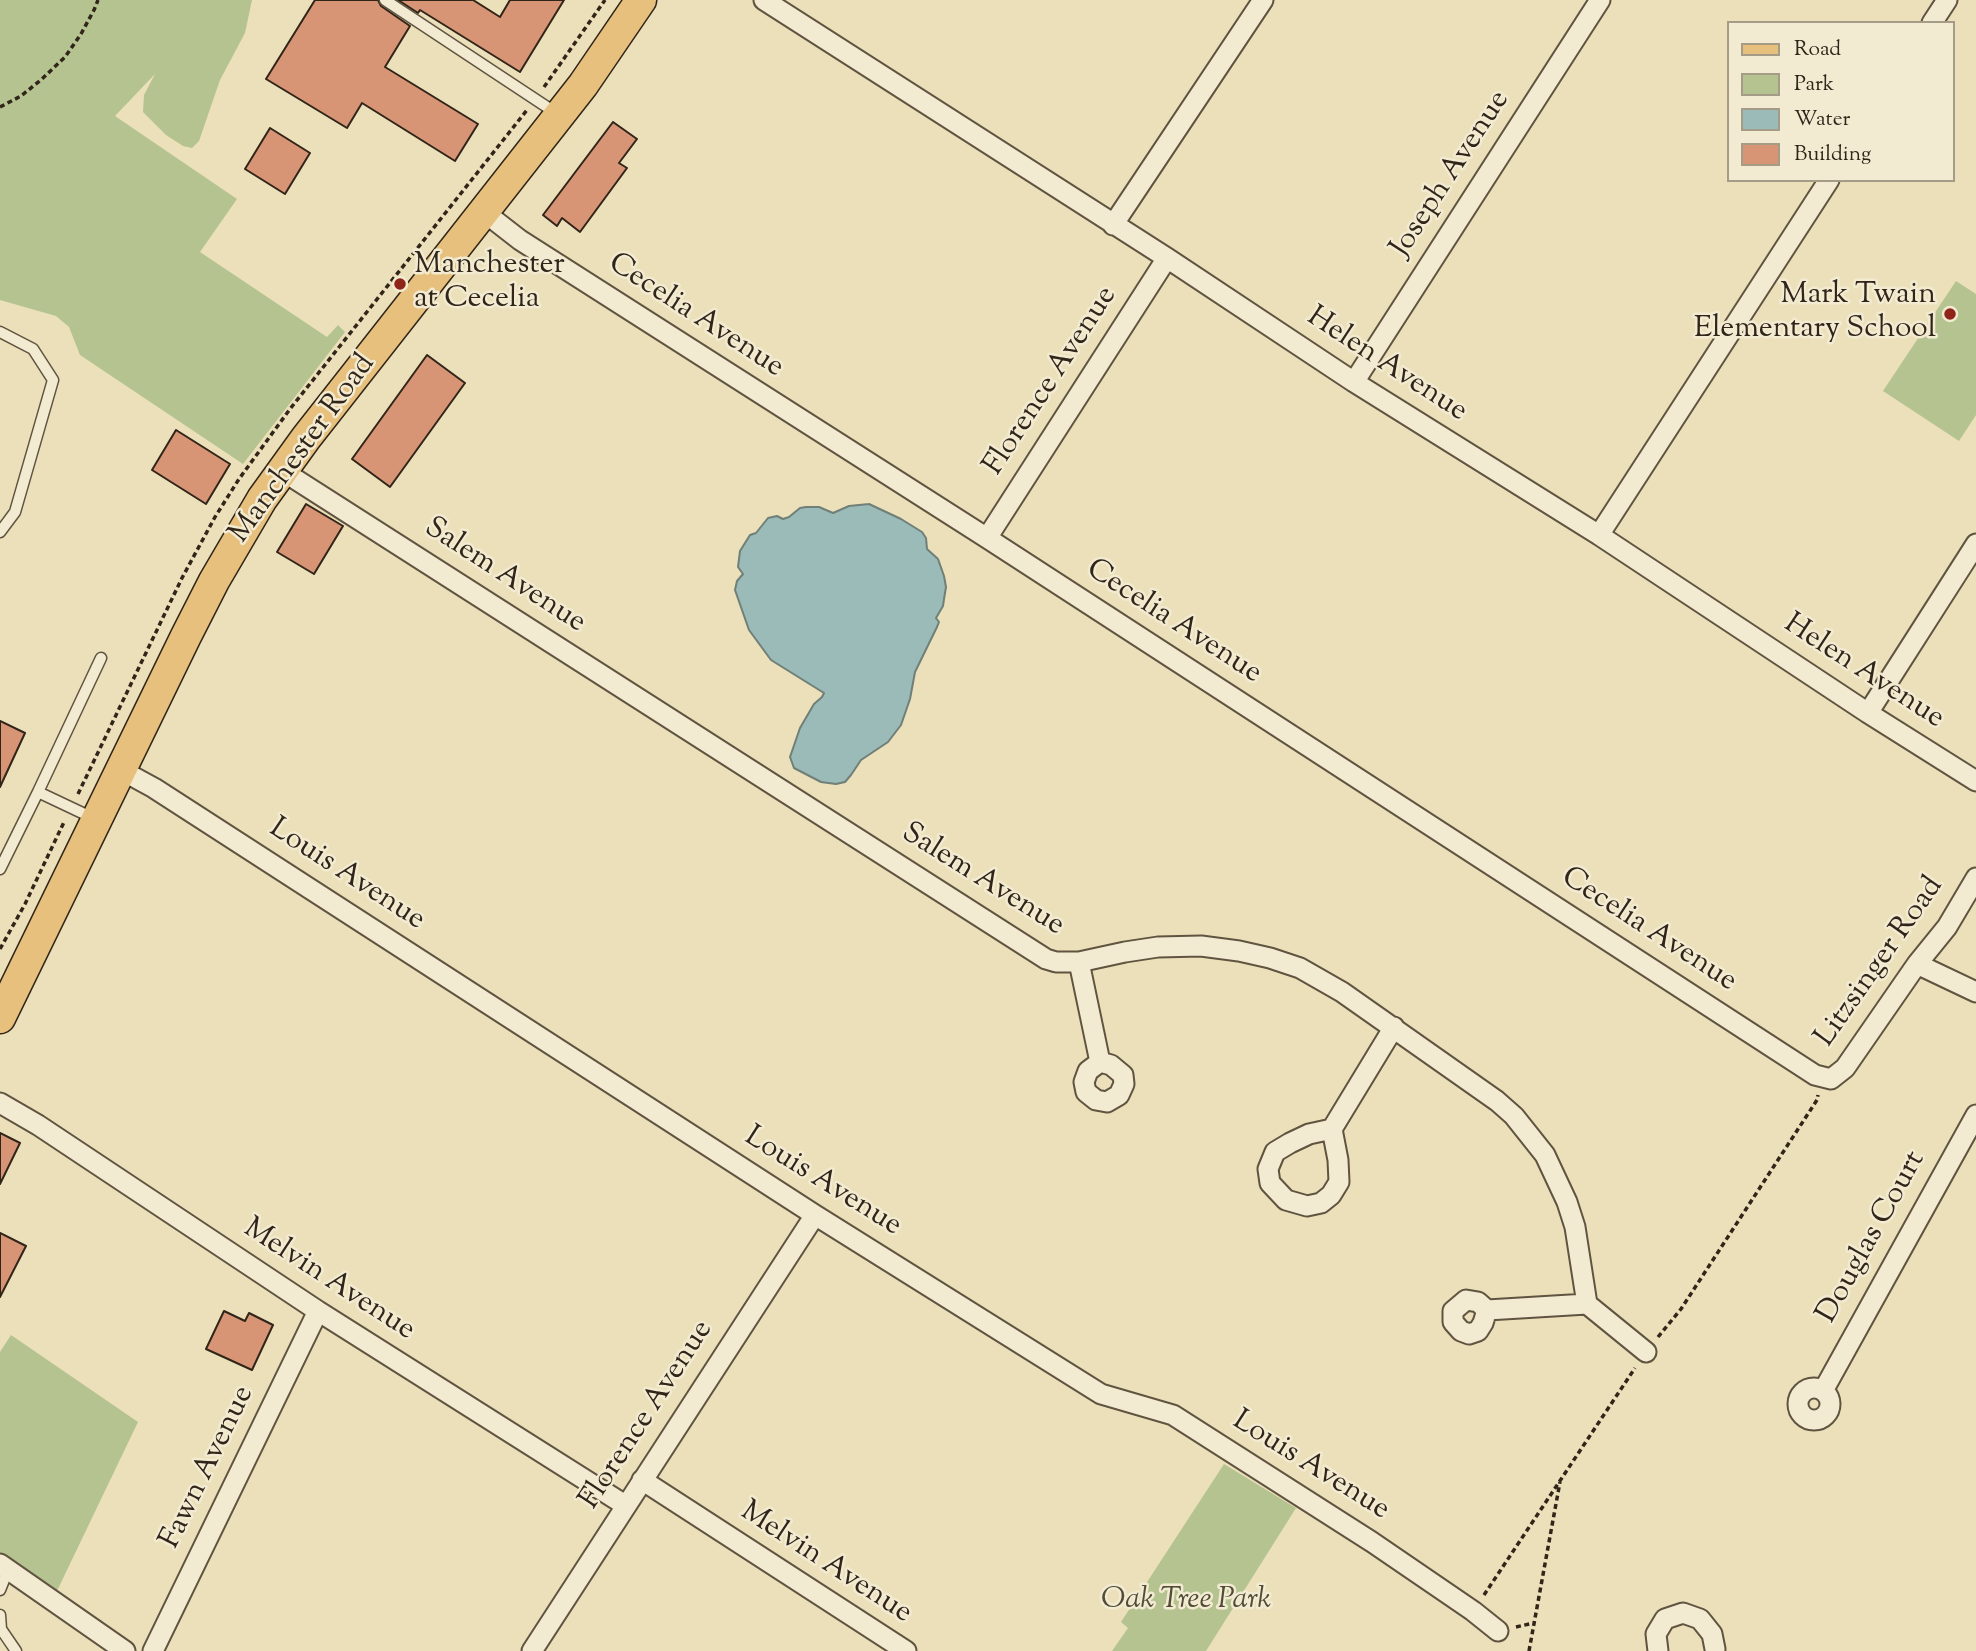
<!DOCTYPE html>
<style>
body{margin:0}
#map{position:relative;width:1976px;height:1651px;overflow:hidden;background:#ebe0b9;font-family:"Sorts Mill Goudy",serif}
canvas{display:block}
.legend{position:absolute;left:1727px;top:21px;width:228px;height:161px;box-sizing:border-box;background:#f2ebd2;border:2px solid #a59c88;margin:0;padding:9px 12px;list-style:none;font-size:21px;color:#312519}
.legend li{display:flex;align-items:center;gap:14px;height:35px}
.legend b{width:35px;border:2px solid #a59c88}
</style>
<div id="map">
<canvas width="1976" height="1651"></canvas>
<ul class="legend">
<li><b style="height:9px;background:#e6c07c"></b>Road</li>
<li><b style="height:19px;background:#b5c391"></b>Park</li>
<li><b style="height:19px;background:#9abbb7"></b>Water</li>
<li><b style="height:19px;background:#d89576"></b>Building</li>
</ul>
</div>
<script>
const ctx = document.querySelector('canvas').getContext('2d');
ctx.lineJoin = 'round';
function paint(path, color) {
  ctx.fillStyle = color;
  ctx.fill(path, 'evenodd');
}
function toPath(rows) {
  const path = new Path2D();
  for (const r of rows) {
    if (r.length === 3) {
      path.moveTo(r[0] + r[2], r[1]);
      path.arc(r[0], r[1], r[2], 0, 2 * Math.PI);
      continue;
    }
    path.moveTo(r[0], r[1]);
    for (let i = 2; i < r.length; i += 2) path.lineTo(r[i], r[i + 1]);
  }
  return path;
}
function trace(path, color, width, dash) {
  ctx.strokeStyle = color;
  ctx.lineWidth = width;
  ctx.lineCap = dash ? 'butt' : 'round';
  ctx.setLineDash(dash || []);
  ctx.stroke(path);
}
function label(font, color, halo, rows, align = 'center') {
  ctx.font = font + ' "Sorts Mill Goudy",serif';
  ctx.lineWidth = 5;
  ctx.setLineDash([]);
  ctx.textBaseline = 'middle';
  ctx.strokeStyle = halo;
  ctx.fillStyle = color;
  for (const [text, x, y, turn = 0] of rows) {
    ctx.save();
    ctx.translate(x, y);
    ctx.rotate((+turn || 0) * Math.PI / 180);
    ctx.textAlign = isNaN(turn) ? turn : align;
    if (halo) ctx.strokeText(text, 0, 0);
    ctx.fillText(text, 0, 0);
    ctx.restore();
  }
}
paint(toPath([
 [0,0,252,0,245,33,220,80,199,141,192,148,183,146,166,135,143,112,144,95,155,74,115,116,237,199,200,252,327,337,338,325,345,332,243,464,80,355,69,327,56,316,0,300],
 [1956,281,1976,294,1976,415,1959,441,1883,391],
 [11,1335,138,1422,56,1593,0,1553,0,1352],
 [1224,1464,1296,1508,1206,1651,1112,1651,1128,1628,1121,1622]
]), '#b5c391');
const water = toPath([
 [869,504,901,519,922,532,926,538,927,549,938,559,944,576,946,587,944,599,943,606,936,618,939,622,937,627,915,672,910,699,901,725,888,742,861,760,851,775,845,782,836,784,821,782,794,768,790,757,800,728,814,704,822,697,824,693,771,660,749,630,735,590,737,581,743,574,738,567,740,551,750,535,756,533,768,518,777,516,783,519,789,517,800,508,806,507,819,507,833,513,849,506,869,504]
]);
paint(water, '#9abbb7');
trace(water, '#707f78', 2);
const building = toPath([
 [315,0,378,0,381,6,410,26,385,67,478,124,455,161,362,103,347,128,266,79,315,0],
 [398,0,473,0,500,17,510,0,564,0,520,72,420,10,418,13,398,0],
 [613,122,637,139,619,163,627,168,580,232,562,218,557,226,543,215,613,122],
 [270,128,310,153,285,194,245,169,270,128],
 [427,355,465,383,390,487,352,459,427,355],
 [176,430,230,464,206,504,152,470,176,430],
 [306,504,343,526,314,574,277,552,306,504],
 [0,721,25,733,0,787,0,721],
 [0,1133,20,1143,0,1184,0,1133],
 [0,1233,26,1246,0,1297,0,1233],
 [224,1311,245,1321,249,1313,273,1325,252,1370,206,1349,224,1311]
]);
paint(building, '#d89576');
trace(building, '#312519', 2);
const service = toPath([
 [385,0,556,113],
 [0,332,33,349,53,380,15,512,0,532],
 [38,792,101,658],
 [0,869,38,792,93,818],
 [0,1590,8,1570],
 [0,1615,1,1629,16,1651]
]);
const minor = toPath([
 [764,0,1167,258,1354,382,1599,535,1868,713,1976,781],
 [1932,23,1947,0],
 [484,212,520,240,987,538,1815,1075,1831,1079,1845,1068,1917,964,1947,927,1976,878],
 [1113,225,1263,0],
 [1354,382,1600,0],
 [281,470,1046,959,1056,962,1079,962,1125,952,1158,947,1201,946,1239,951,1270,958,1300,968,1342,992,1497,1101,1514,1116,1545,1155,1567,1202,1575,1227,1587,1304,1646,1352],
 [1599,535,1829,180],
 [987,538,1167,258],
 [1868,713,1976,544],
 [121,770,154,788,815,1215,1101,1394,1173,1415,1372,1542,1473,1611,1498,1631],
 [1079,962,1100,1062,1088,1071,1084,1082,1086,1092,1096,1100,1107,1102,1119,1095,1124,1084,1123,1075,1111,1065,1100,1062],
 [1917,964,1976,992],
 [0,1103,38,1125,318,1311,625,1505],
 [1332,1129,1309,1134,1290,1143,1275,1152,1268,1169,1270,1183,1286,1200,1307,1206,1321,1203,1331,1195,1339,1182,1338,1160,1332,1129,1394,1027],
 [1487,1310,1478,1302,1466,1300,1453,1311,1453,1322,1461,1331,1469,1334,1478,1331,1483,1323,1487,1310,1587,1304],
 [1814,1404,16],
 [1823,1391,1976,1115],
 [642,1480,906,1651],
 [0,1564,125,1651],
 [153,1651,318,1311],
 [532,1651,815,1215],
 [1658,1651,1656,1634,1665,1619,1683,1613,1700,1619,1712,1634,1715,1649]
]);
const primary = toPath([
 [0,1018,186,636,214,581,262,499,306,438,583,85,641,0]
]);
trace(service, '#605441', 13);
trace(minor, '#605441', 23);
trace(primary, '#312519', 33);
trace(toPath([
 [544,87,605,0],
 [0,107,21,96,42,79,65,57,81,34,94,10,98,0],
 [78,794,182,578,215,517,239,479,290,409,527,110],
 [0,949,25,904,65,820],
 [1658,1337,1681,1309,1817,1100,1818,1095],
 [1484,1595,1635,1368],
 [1516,1627,1534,1623],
 [1529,1651,1560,1482]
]), '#312519', 3.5, [5, 3.5]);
trace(service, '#f2ebd2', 10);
trace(minor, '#f2ebd2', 19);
trace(primary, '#e6c07c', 30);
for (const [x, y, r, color] of [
 [400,284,7,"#8f2418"],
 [1950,314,7,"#8f2418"]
]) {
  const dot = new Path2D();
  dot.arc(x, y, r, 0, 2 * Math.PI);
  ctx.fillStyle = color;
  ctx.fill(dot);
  trace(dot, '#f2ebd2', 2.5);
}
label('30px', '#312519', '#f2ebd2', [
 ["Joseph Avenue",1452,175,-57],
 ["Cecelia Avenue",695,317,33],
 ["Helen Avenue",1386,366,33],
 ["Florence Avenue",1052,382,-57],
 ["Manchester Road",304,450,-54],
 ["Salem Avenue",504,577,33],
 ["Cecelia Avenue",1173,623,33],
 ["Helen Avenue",1863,673,33],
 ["Louis Avenue",346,876,33],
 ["Salem Avenue",982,881,32],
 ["Cecelia Avenue",1648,931,33],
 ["Litzsinger Road",1881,963,-55],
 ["Louis Avenue",822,1183,32],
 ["Douglas Court",1873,1238,-61],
 ["Melvin Avenue",328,1281,33],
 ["Florence Avenue",648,1416,-57],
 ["Louis Avenue",1310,1467,32],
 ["Fawn Avenue",209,1468,-64],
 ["Melvin Avenue",825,1564,33]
]);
label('30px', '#312519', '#f2ebd2', [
 ["Manchester",414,267],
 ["at Cecelia",414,301],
 ["Mark Twain",1936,297,"right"],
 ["Elementary School",1936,331,"right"]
], 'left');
label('italic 30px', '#524c37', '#f2ebd2', [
 ["Oak Tree Park",1186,1602]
]);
</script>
